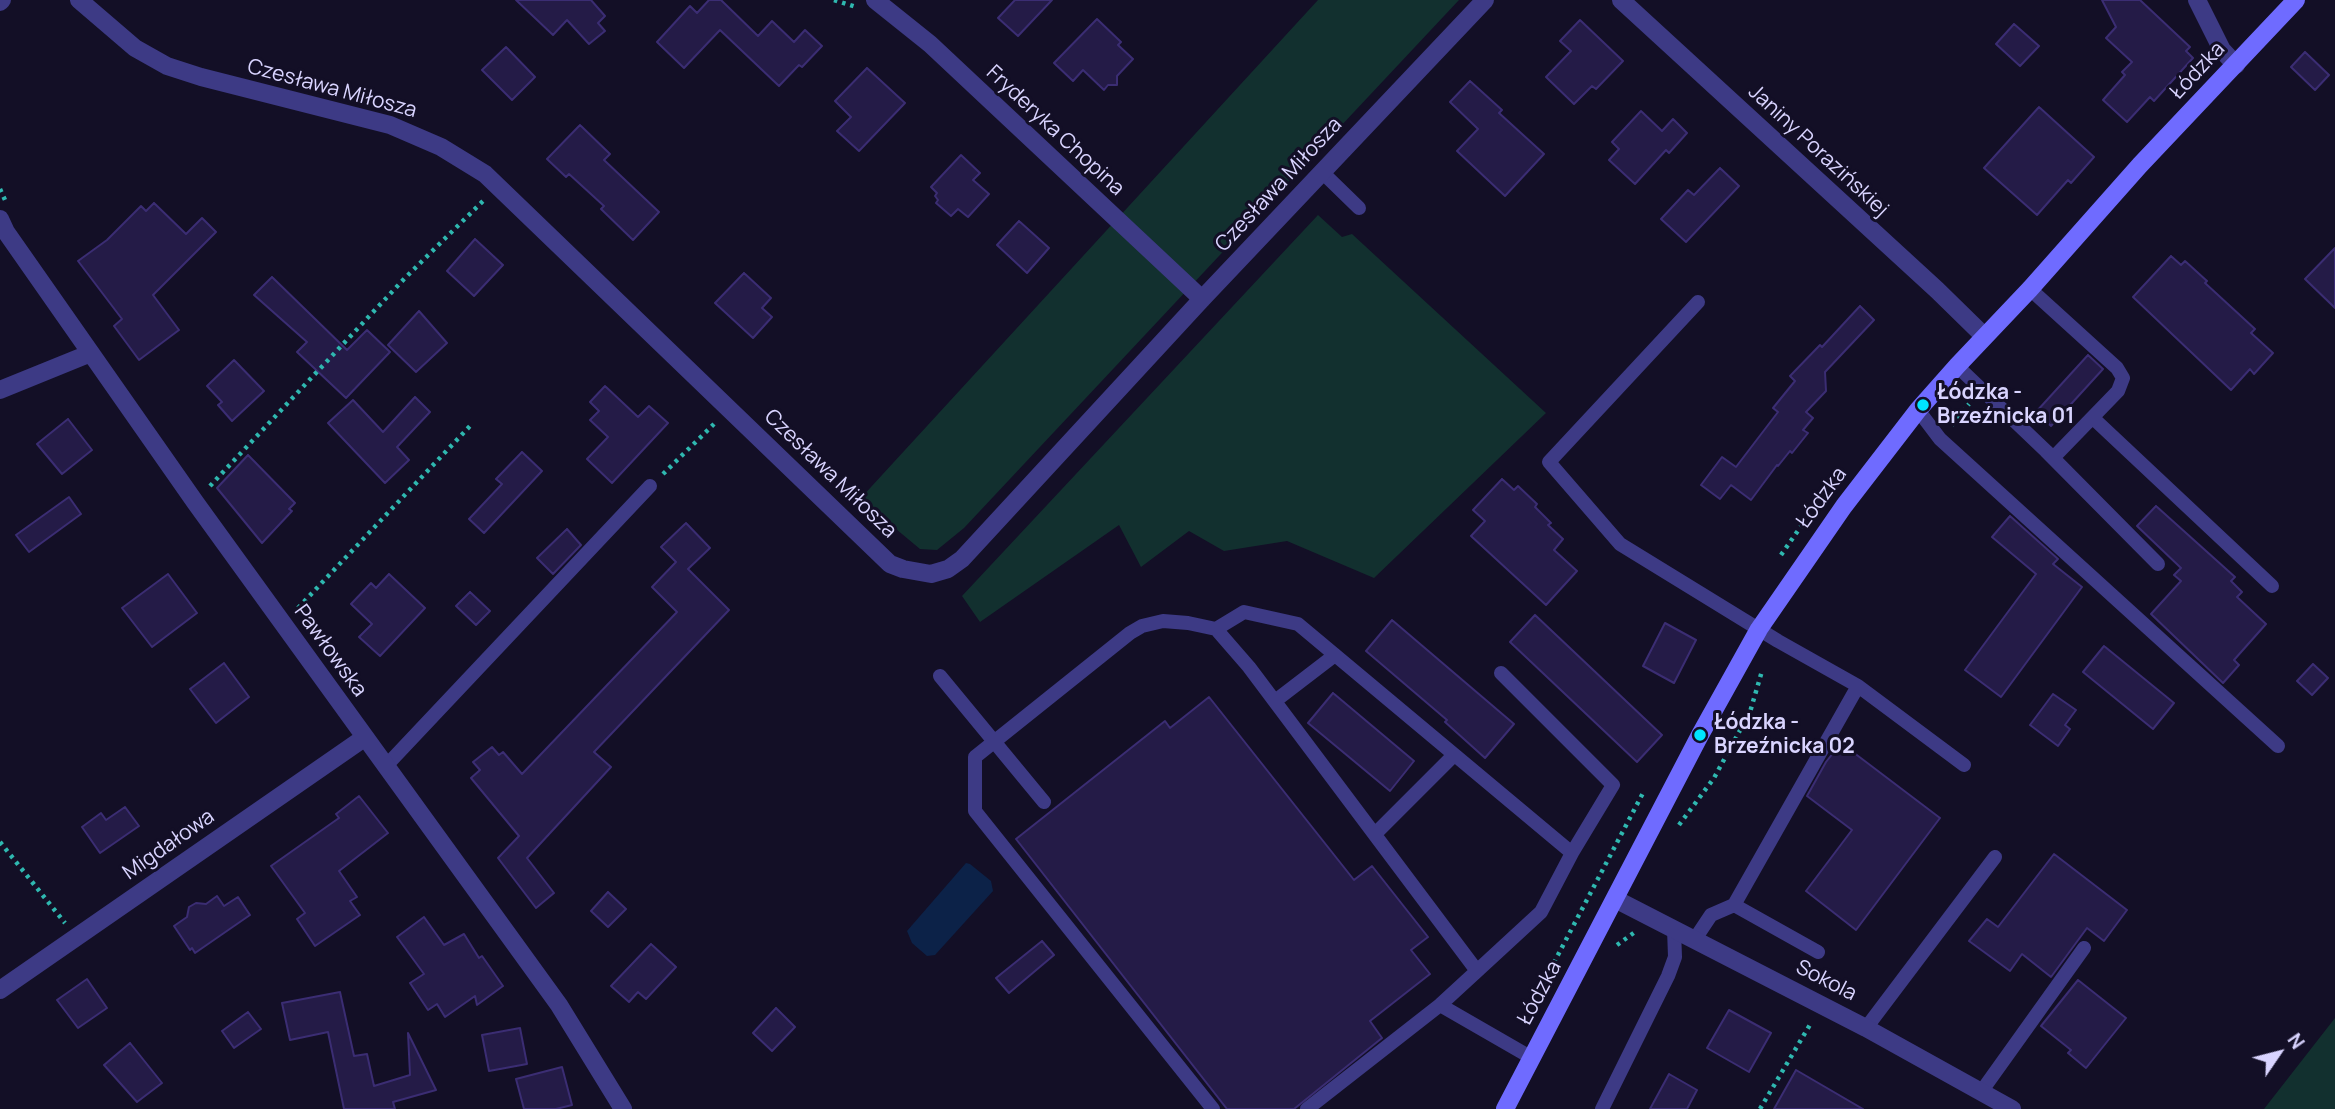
<!DOCTYPE html>
<meta charset="utf-8">
<style>
body{margin:0}
#map{position:relative;width:2335px;height:1109px;overflow:hidden;background:#130f26;font-family:Manrope,sans-serif}
canvas{display:block}
.north{position:absolute;left:2244px;top:1018px;width:70px;height:70px;-webkit-text-stroke:5px #130f26;paint-order:stroke;rotate:55deg;font-size:19px;font-weight:700;line-height:28px;text-align:center;color:#d9d4ff}
.north::after{content:'';display:block;margin:auto;width:24px;height:32px;background:#d9d4ff;clip-path:polygon(50% 0,100% 100%,50% 72%,0 100%)}
</style>
<div id="map">
<canvas width="2335" height="1109"></canvas>
<div class="north">N</div>
</div>
<script>
const ctx = document.querySelector('canvas').getContext('2d');
ctx.lineJoin = 'round';
function paint(path, color) {
  ctx.fillStyle = color;
  ctx.fill(path, 'evenodd');
}
function toPath(rows) {
  const path = new Path2D();
  for (const r of rows) {
    path.moveTo(r[0], r[1]);
    for (let i = 2; i < r.length; i += 2) path.lineTo(r[i], r[i + 1]);
  }
  return path;
}
function trace(path, color, width, dash) {
  ctx.strokeStyle = color;
  ctx.lineWidth = width;
  ctx.lineCap = dash ? 'butt' : 'round';
  ctx.setLineDash(dash || []);
  ctx.stroke(path);
}
function label(font, color, halo, rows, align = 'center') {
  ctx.font = font + ' Manrope,sans-serif';
  ctx.lineWidth = 6;
  ctx.setLineDash([]);
  ctx.textBaseline = 'middle';
  ctx.strokeStyle = halo;
  ctx.fillStyle = color;
  for (const [text, x, y, turn = 0] of rows) {
    ctx.save();
    ctx.translate(x, y);
    ctx.rotate((+turn || 0) * Math.PI / 180);
    ctx.textAlign = isNaN(turn) ? turn : align;
    if (halo) ctx.strokeText(text, 0, 0);
    ctx.fillText(text, 0, 0);
    ctx.restore();
  }
}
paint(toPath([
 [1318,0,1459,0,964,528,937,550,920,549,860,499],
 [1318,215,1342,237,1352,234,1546,413,1374,578,1287,541,1224,551,1189,531,1141,567,1119,525,980,622,962,596],
 [2335,1018,2335,1109,2264,1109]
]), '#12302f');
paint(toPath([
 [966,863,970,864,991,881,993,891,935,955,927,956,912,943,907,931]
]), '#0c2248');
const building = toPath([
 [516,0,591,0,605,16,598,23,605,31,589,44,567,20,553,35,516,0],
 [709,0,721,0,758,36,772,21,794,42,805,30,822,46,802,67,799,65,779,86,720,30,684,68,657,42,690,6,697,13,709,0],
 [1015,0,1052,0,1018,36,998,18,1015,0],
 [2102,0,2140,0,2190,47,2186,51,2193,58,2154,101,2150,97,2127,122,2103,100,2125,75,2122,72,2132,62,2106,38,2116,27,2102,0],
 [1097,19,1121,42,1118,45,1133,59,1117,76,1117,85,1108,85,1104,90,1083,70,1073,81,1054,63,1097,19],
 [1580,20,1623,61,1596,89,1592,86,1574,104,1546,77,1571,51,1560,41,1580,20],
 [2014,24,2039,46,2020,66,1996,44,2014,24],
 [506,47,535,77,512,100,482,70,506,47],
 [2305,52,2329,75,2315,90,2291,67,2305,52],
 [867,68,905,103,859,151,837,131,851,117,835,101,867,68],
 [1470,81,1502,110,1499,113,1544,154,1505,196,1457,151,1478,129,1450,102,1470,81],
 [2039,107,2094,157,2071,183,2068,180,2037,215,1984,168,2039,107],
 [1641,111,1662,131,1673,119,1687,133,1669,153,1666,150,1635,184,1609,160,1619,149,1612,142,1641,111],
 [580,125,610,154,604,160,659,212,633,240,601,209,604,206,569,174,566,177,547,159,580,125],
 [961,155,980,173,973,180,989,194,968,217,958,209,951,216,936,203,938,200,935,196,937,193,931,187,961,155],
 [1720,168,1739,186,1686,242,1661,219,1688,190,1694,195,1720,168],
 [154,203,186,234,202,218,216,232,153,295,179,330,139,360,114,326,122,319,78,261,107,240,141,206,146,211,154,203],
 [1019,221,1049,248,1027,273,997,245,1019,221],
 [475,239,503,265,474,296,447,271,475,239],
 [2335,248,2335,308,2305,279,2335,248],
 [2171,256,2181,265,2185,261,2207,281,2205,283,2255,329,2251,333,2273,353,2254,374,2250,369,2231,390,2133,297,2171,256],
 [744,273,771,298,762,308,772,317,753,338,715,303,744,273],
 [272,277,347,350,367,330,390,352,346,398,297,352,307,342,254,295,272,277],
 [1860,306,1874,320,1825,372,1826,391,1806,412,1813,418,1803,430,1808,433,1792,453,1790,451,1778,466,1777,465,1751,500,1731,485,1720,499,1701,485,1722,457,1736,467,1778,412,1773,408,1795,381,1790,376,1820,345,1822,347,1860,306],
 [419,311,447,343,416,372,388,345,419,311],
 [2088,355,2103,369,2051,426,2036,412,2088,355],
 [234,360,264,391,232,421,218,405,222,402,207,386,234,360],
 [605,386,638,417,649,406,668,423,612,483,587,459,608,437,590,420,599,411,590,402,605,386],
 [415,397,430,412,397,447,409,460,385,483,328,423,353,400,383,432,415,397],
 [68,419,92,450,62,474,37,444,68,419],
 [522,452,542,471,484,533,469,519,502,484,496,479,522,452],
 [248,455,295,503,289,509,292,511,262,543,217,488,248,455],
 [1502,479,1514,490,1518,486,1537,504,1535,507,1551,523,1548,525,1563,539,1554,550,1577,571,1546,605,1471,536,1485,521,1473,510,1502,479],
 [69,497,81,514,29,552,16,535,69,497],
 [2156,506,2235,577,2231,581,2242,592,2237,597,2266,624,2234,660,2239,665,2223,683,2151,614,2181,581,2174,575,2181,568,2137,526,2156,506],
 [2010,516,2058,559,2053,564,2082,587,2001,697,1965,670,2036,574,1992,537,2010,516],
 [686,523,710,548,688,569,729,610,594,752,611,767,527,858,554,893,536,908,498,858,519,836,471,778,480,770,473,762,492,747,499,755,503,752,522,774,677,612,652,587,676,562,661,547,686,523],
 [567,529,581,545,553,574,537,558,567,529],
 [168,574,197,613,152,647,122,608,168,574],
 [389,574,425,608,380,656,359,637,372,624,351,604,371,583,376,588,389,574],
 [470,592,490,611,476,625,456,606,470,592],
 [1535,615,1662,735,1637,762,1510,642,1535,615],
 [1392,620,1514,724,1485,758,1445,722,1447,720,1366,651,1392,620],
 [1665,623,1696,640,1674,683,1643,666,1665,623],
 [2104,646,2174,703,2153,729,2083,672,2104,646],
 [224,663,249,697,216,723,190,689,224,663],
 [2313,664,2328,678,2312,695,2297,681,2313,664],
 [1333,693,1414,761,1390,791,1308,723,1333,693],
 [2053,694,2076,710,2065,725,2070,729,2058,746,2030,725,2053,694],
 [1209,697,1354,880,1372,866,1428,937,1411,950,1430,974,1370,1021,1382,1038,1294,1109,1227,1109,1016,839,1165,721,1170,728,1209,697],
 [1841,743,1940,818,1856,930,1806,891,1852,830,1807,796,1826,762,1841,743],
 [359,796,388,833,339,871,357,897,350,901,360,915,315,946,297,919,305,913,271,866,339,818,336,814,359,796],
 [125,807,139,826,100,853,82,827,101,813,106,820,125,807],
 [2054,854,2127,910,2104,941,2087,928,2051,977,2022,954,2010,971,1969,941,1987,919,1998,927,2054,854],
 [608,892,626,909,608,927,591,911,608,892],
 [217,896,224,906,238,897,250,915,195,953,192,948,190,950,174,926,187,917,189,907,196,903,206,904,217,896],
 [424,917,444,945,464,934,479,958,482,956,503,986,477,1005,475,996,445,1017,437,1004,428,1010,410,983,424,974,397,937,424,917],
 [1042,941,1054,955,1009,993,996,978,1042,941],
 [651,944,676,967,646,999,638,992,629,1002,611,986,651,944],
 [87,979,107,1008,78,1028,57,1000,87,979],
 [2078,980,2126,1018,2086,1068,2068,1053,2071,1050,2041,1026,2078,980],
 [340,992,354,1056,367,1054,374,1086,410,1075,408,1033,436,1090,393,1102,395,1109,344,1109,328,1032,290,1040,282,1003,340,992],
 [776,1008,795,1027,772,1051,753,1033,776,1008],
 [1729,1010,1771,1033,1749,1072,1707,1048,1729,1010],
 [248,1012,261,1029,234,1048,222,1031,248,1012],
 [520,1028,527,1064,489,1071,482,1035,520,1028],
 [130,1043,162,1083,137,1102,104,1065,130,1043],
 [562,1067,572,1105,556,1109,524,1109,516,1079,562,1067],
 [1796,1070,1863,1109,1774,1109,1796,1070],
 [1669,1074,1697,1090,1687,1109,1650,1109,1669,1074]
]);
paint(building, '#241b47');
trace(building, '#3b2d73', 2);
trace(toPath([
 [834,0,856,7],
 [0,189,5,200],
 [1952,425,1969,404],
 [663,474,714,424],
 [210,486,405,278,485,199],
 [1781,555,1804,522],
 [298,608,470,426],
 [1679,825,1714,778,1750,712,1762,671],
 [0,842,65,923],
 [1617,945,1635,932],
 [1538,993,1643,793],
 [1760,1109,1811,1023]
]), '#2fb8b0', 4.5, [3.5, 5]);
trace(toPath([
 [1322,172,1359,208],
 [2030,289,2117,368,2123,378,2118,391,2053,458],
 [1698,302,1549,462,1620,544,1778,641,1858,686,1964,765],
 [1957,366,2046,451,2158,564],
 [1918,410,1940,439,2278,746],
 [2093,418,2272,586],
 [1501,673,1613,785,1572,853],
 [940,676,1044,802],
 [1275,701,1335,655],
 [385,767,650,486],
 [1376,833,1454,755],
 [1734,905,1818,952],
 [1695,939,1711,915,1734,905,1858,686],
 [1440,1005,1532,1058],
 [1866,1028,1995,857],
 [1981,1092,2084,948],
 [1213,1109,975,811,975,757,1130,633,1142,626,1163,621,1188,623,1216,629,1249,667,1477,971,1541,912,1572,853,1298,624,1244,612,1216,629],
 [1307,1109,1440,1005,1477,971],
 [1602,1109,1668,976,1675,957,1674,929]
]), '#3d3a85', 14);
trace(toPath([
 [79,0,135,48,167,66,201,77,390,125,441,147,485,174,890,564,903,569,931,574,948,569,962,559,1202,299,1485,0],
 [875,0,930,44,1202,299],
 [1621,0,1937,290,1984,336],
 [2197,0,2222,50,2236,65],
 [0,2,2,0],
 [0,219,6,232,195,502,559,1005,623,1109],
 [0,390,91,353],
 [1615,899,1866,1028,2012,1109],
 [0,990,364,738]
]), '#3d3a85', 18);
trace(toPath([
 [1505,1109,1700,735,1759,629,1844,506,1918,410,1957,366,2030,289,2140,165,2296,0]
]), '#6f6bff', 18);
for (const [x, y, r, color] of [
 [1923,405,7,"#00e5ff"],
 [1700,735,7,"#00e5ff"]
]) {
  const dot = new Path2D();
  dot.arc(x, y, r, 0, 2 * Math.PI);
  ctx.fillStyle = color;
  ctx.fill(dot);
  trace(dot, '#130f26', 2.5);
}
label('21px', '#d9d4ff', '#130f26', [
 ["Łódzka",2198,71,-47],
 ["Czesława Miłosza",332,89,15],
 ["Fryderyka Chopina",1055,131,43],
 ["Janiny Porazińskiej",1818,151,43],
 ["Czesława Miłosza",1279,185,-47],
 ["Czesława Miłosza",830,474,44],
 ["Łódzka",1822,498,-54],
 ["Pawłowska",330,651,54],
 ["Migdałowa",169,845,-35],
 ["Sokola",1826,981,27],
 ["Łódzka",1540,993,-62]
]);
label('bold 21px', '#d9d4ff', '#130f26', [
 ["Łódzka -",1937,393],
 ["Brzeźnicka 01",1937,417],
 ["Łódzka -",1714,723],
 ["Brzeźnicka 02",1714,747]
], 'left');
</script>
